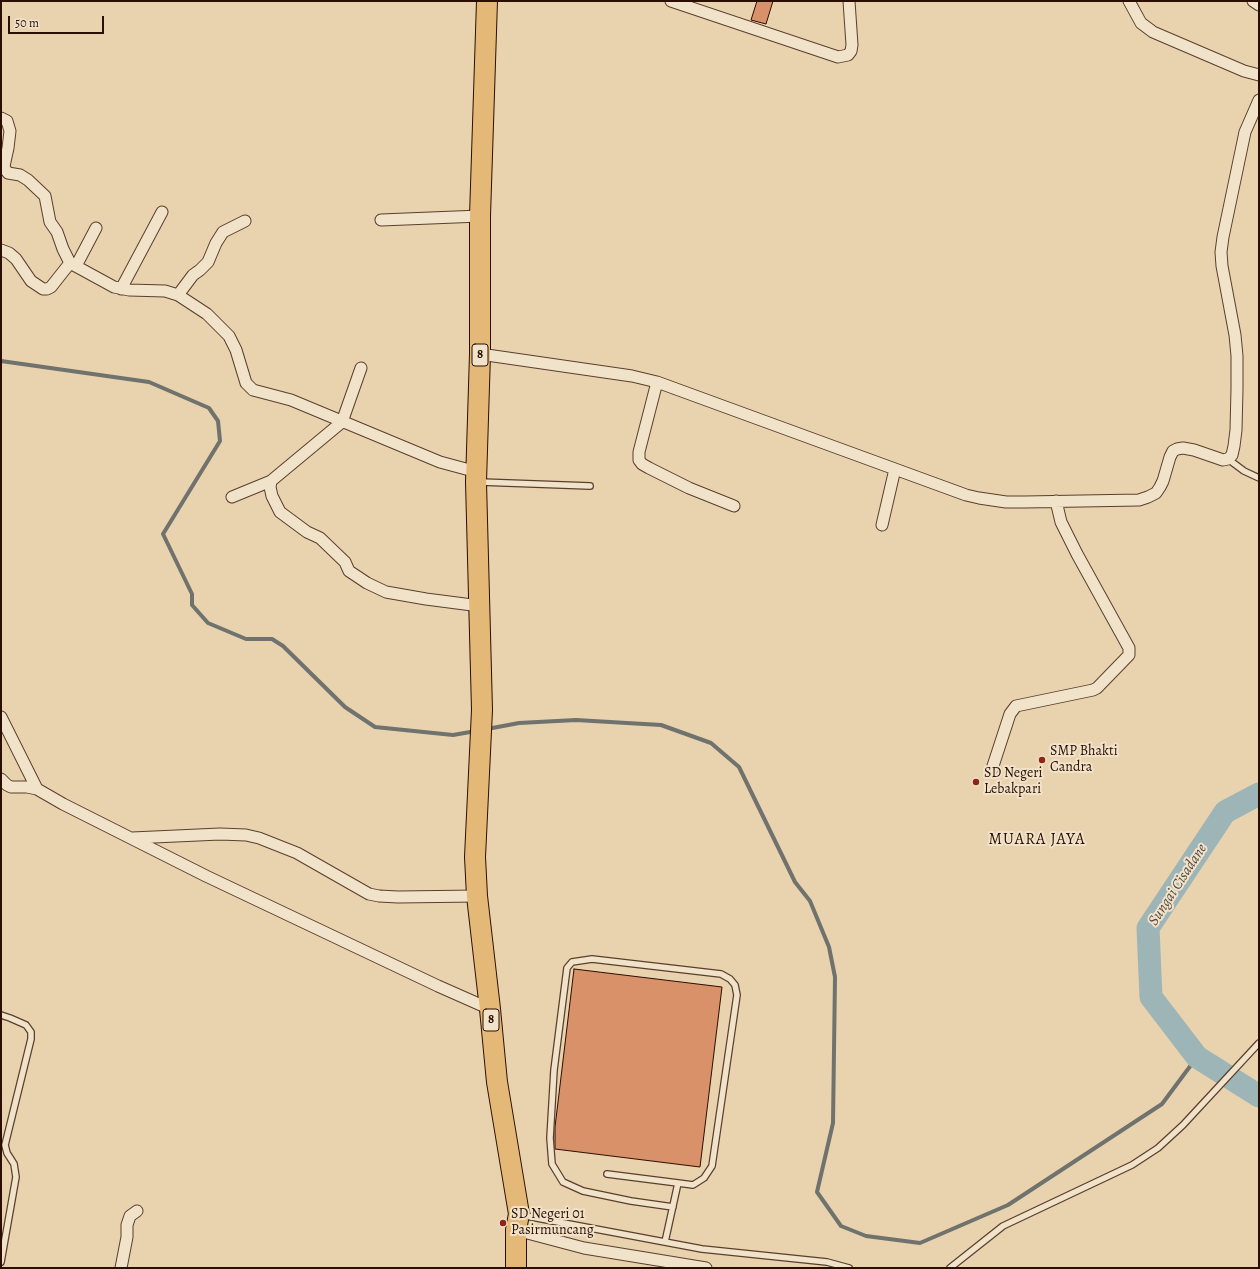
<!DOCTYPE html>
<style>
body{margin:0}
#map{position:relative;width:1260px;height:1269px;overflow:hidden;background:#e9d2ae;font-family:Alegreya,serif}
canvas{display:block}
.frame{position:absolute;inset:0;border:2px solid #2b0e00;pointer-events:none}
.scale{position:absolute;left:8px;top:16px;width:96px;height:18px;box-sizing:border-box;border:2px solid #2b0e00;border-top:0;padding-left:5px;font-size:12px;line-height:14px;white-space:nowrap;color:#2b0e00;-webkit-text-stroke:3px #f1e2ca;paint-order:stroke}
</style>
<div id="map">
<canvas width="1260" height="1269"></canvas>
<div class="frame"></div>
<div class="scale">50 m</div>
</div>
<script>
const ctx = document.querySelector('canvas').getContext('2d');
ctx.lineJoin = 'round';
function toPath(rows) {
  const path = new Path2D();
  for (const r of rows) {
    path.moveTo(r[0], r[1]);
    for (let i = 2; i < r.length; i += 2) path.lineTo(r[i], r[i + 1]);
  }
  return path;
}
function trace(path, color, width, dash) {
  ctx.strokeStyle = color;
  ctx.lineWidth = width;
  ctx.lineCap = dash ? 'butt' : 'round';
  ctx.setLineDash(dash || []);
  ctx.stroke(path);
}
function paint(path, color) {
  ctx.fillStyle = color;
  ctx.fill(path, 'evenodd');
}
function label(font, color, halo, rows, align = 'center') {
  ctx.font = font + ' Alegreya,serif';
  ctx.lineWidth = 4;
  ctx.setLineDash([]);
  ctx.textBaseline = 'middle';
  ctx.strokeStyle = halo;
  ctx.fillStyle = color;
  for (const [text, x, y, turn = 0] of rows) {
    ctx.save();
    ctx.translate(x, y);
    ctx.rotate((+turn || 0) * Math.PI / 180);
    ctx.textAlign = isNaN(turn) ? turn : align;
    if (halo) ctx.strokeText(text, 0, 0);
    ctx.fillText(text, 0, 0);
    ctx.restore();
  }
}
trace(toPath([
 [1,361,149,382,209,408,218,421,220,441,163,534,192,594,192,605,208,623,246,639,272,639,283,646,345,707,375,727,453,735,476,731],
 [487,729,519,723,576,720,661,725,711,743,739,767,795,882,810,901,829,947,835,977,833,1123,817,1192,841,1226,866,1236,920,1243,1008,1205,1162,1104,1197,1057]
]), '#6f726d', 4);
trace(toPath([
 [1259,794,1225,812,1148,928,1151,997,1197,1057,1259,1096]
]), '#9db5b6', 23);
const building = toPath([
 [757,1,773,1,766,24,751,20,757,1],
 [574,969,722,987,700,1167,555,1149,555,1127,574,969]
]);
paint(building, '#d89169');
trace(building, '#2b0e00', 1);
const lane = toPath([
 [1228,459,1244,471,1259,478],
 [480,482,590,486],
 [1,1015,10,1018,26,1025,31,1032,31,1039,5,1145,7,1153,14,1164,16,1177,1,1262],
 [607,1174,678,1183],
 [521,1215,702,1249,827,1262,849,1268],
 [665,1242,678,1183,693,1185,704,1178,712,1166,737,995,735,985,730,979,721,974,592,959,572,962,567,968,554,1070,550,1138,552,1164,563,1182,583,1191,631,1201,673,1207],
 [950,1268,1003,1226,1132,1165,1158,1148,1183,1125,1259,1043]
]);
const street = toPath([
 [671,1,838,57,848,55,851,51,852,45,849,1],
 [1129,1,1141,23,1153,32,1244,71,1259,75],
 [1253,1,1259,5],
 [1,118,7,121,10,131,8,148,4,166,5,169,8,173,20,175,28,180,45,196,50,222,57,232,63,249,70,263,114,287,129,290,165,291,178,295,207,314,229,336,236,350,246,383,253,390,291,400,440,462,477,472],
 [381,220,480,216],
 [1,250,9,253,16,259,31,281,43,289,47,289,51,287,70,263],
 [76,266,96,228],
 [121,289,162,212],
 [178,295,193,275,200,270,208,262,216,243,223,232,245,221],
 [480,354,632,376,657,382,966,495,979,498,1006,502,1025,502,1139,500,1148,497,1156,493,1160,487,1163,481,1170,457,1173,451,1177,449,1183,448,1194,450,1223,460,1228,459,1232,455,1234,446,1236,430,1237,389,1237,356,1235,335,1222,266,1221,252,1223,237,1245,132,1259,100],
 [657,382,639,452,639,460,642,464,649,468,689,488,734,506],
 [271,481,270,487,272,496,280,512,307,532,320,538,345,562,349,571,367,583,386,592,426,599,480,606],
 [232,497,271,481,342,422,361,368],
 [882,525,895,469],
 [1,717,37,789],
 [992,769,1010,714,1016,706,1093,690,1097,688,1129,655,1129,648,1077,554,1061,522,1056,501],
 [1,779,7,785,11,787,27,787,37,789,63,804,206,876,438,986,490,1009],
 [132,838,220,834,246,835,259,838,297,853,369,894,379,896,398,897,477,896],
 [516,1230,584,1248,706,1268],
 [121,1268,127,1237,127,1225,130,1216,137,1211]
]);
const highway = toPath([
 [487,1,480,216,480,354,476,482,482,710,475,857,477,896,490,1009,497,1082,519,1214,516,1230,516,1268]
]);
trace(lane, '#5a3f2c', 8);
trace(street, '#5a3f2c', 13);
trace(highway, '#2b0e00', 22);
trace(lane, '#f1e2ca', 5.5);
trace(street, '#f1e2ca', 11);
trace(highway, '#e4b977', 20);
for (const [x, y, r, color] of [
 [1042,760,4,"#8f2418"],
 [976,782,4,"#8f2418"],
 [503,1223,4,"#8f2418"]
]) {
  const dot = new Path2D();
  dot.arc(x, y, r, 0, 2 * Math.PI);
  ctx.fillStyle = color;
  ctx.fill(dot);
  trace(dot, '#f1e2ca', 1.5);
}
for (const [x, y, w] of [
 [480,355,16],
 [491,1020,16]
]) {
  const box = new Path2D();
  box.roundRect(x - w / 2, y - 11, w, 22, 3);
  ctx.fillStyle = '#f1e2ca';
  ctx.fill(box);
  trace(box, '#2b0e00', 1);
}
label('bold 13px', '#2b0e00', null, [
 ["8",480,355],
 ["8",491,1020]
]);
label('14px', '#2b0e00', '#f1e2ca', [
 ["SMP Bhakti",1050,752],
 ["Candra",1050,768],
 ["SD Negeri",984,774],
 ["Lebakpari",984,790],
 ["SD Negeri 01",511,1215],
 ["Pasirmuncang",511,1231]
], 'left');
label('italic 15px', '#534840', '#f1e2ca', [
 ["Sungai Cisadane",1178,885,-57]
]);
ctx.letterSpacing = '1px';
label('16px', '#2b0e00', '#f1e2ca', [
 ["MUARA JAYA",1037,840]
]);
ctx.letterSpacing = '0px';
</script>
